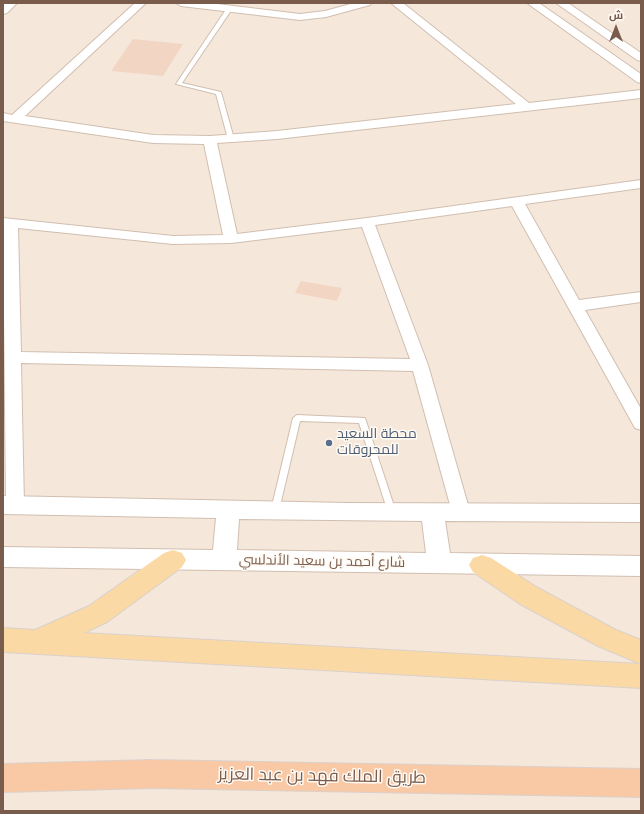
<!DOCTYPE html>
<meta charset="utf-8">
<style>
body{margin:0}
#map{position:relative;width:644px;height:814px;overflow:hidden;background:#fdf6ec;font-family:"Nunito Sans",Cairo,sans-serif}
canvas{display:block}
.frame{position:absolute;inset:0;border:4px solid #7a5c4d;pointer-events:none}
.north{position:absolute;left:596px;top:8px;width:40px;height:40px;-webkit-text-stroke:3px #fffaf3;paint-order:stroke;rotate:0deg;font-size:11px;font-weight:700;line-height:16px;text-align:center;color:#7a5c4d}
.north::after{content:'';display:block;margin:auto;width:14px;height:18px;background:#7a5c4d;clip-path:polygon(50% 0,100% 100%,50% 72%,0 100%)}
</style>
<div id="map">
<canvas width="644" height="814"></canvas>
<div class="frame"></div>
<div class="north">ش</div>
</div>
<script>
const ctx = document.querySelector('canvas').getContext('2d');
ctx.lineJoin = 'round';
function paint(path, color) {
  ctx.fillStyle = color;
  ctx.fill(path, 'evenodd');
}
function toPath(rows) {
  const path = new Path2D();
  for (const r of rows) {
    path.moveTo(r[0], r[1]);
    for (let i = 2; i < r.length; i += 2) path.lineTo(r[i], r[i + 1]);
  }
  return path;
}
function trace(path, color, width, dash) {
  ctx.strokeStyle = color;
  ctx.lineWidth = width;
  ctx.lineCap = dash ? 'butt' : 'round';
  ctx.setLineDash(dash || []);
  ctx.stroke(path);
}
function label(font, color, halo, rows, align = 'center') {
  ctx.font = font + ' "Nunito Sans",Cairo,sans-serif';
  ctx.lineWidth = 3;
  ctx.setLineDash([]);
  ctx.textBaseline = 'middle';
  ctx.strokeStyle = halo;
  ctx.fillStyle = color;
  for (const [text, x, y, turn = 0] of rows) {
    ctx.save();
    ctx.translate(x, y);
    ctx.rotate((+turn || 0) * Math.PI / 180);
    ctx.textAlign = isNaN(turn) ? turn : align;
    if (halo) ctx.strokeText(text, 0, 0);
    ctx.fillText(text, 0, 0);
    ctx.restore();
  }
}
paint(toPath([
 [3,3,641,3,641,811,3,811]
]), '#f5e8da');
paint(toPath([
 [133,39,183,44,163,76,111,71],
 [301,281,342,288,337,301,295,293]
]), '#f3d5c3');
const service = toPath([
 [227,8,232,9,182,83,221,92,234,139,231,141,228,139,216,94,176,84,227,8],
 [297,415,365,418,396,512,395,514,392,515,389,514,388,512,359,423,300,421,279,510,278,512,275,513,272,512,271,510,293,418,297,415]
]);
const minor = toPath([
 [6,3,17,3,7,13,3,14,3,5,6,3],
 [135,3,146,3,25,116,153,135,210,136,277,131,516,104,391,3,403,3,529,103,641,90,641,98,277,139,217,143,237,234,367,218,641,180,641,188,525,204,579,300,641,292,641,302,585,310,641,409,641,430,635,428,512,206,375,225,428,365,470,512,468,517,461,519,454,517,452,512,413,371,21,363,24,505,22,510,15,512,8,510,6,505,3,218,173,236,223,235,204,144,153,143,3,121,3,113,12,115,135,3],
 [362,227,410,359,21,352,18,228,173,244,231,243,362,227],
 [176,3,209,3,300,14,325,11,354,3,371,3,370,5,326,17,300,20,181,6,176,3],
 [527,3,539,3,641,74,641,83,637,82,527,3],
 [556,3,568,3,641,53,641,61,637,60,556,3]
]);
const tertiary = toPath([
 [3,496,348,503,641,504,641,522,445,521,450,553,641,556,641,576,3,567,3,547,213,550,216,518,3,514,3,496],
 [239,519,422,521,426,553,237,550,239,519]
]);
const primary = toPath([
 [173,550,182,553,186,560,182,567,107,622,84,633,641,664,598,646,520,604,473,572,469,565,473,558,482,555,491,558,538,588,616,630,641,640,641,688,3,652,3,628,35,630,89,606,164,553,173,550]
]);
const trunk = toPath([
 [152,760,641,769,641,797,152,788,3,792,3,764,152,760]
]);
trace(service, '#d1beb0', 2);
trace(minor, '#d1beb0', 2);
trace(tertiary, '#d1beb0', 2);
trace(primary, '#dad1cd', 2);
trace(trunk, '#dad1cd', 2);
paint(service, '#fff');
paint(minor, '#fff');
paint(tertiary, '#fff');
paint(primary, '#fbd9a5');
paint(trunk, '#f9c8a4');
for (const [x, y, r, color] of [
 [329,443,4,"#5c6f8a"]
]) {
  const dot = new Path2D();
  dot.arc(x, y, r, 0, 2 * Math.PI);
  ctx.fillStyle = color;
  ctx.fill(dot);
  trace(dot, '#fffaf3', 1.5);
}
label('14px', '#4e5e75', '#fffaf3', [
 ["محطة السعيد",337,435],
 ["للمحروقات",337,451]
], 'left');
label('14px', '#7a5c4d', '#fffaf3', [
 ["شارع أحمد بن سعيد الأندلسي",322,562,1]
]);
label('17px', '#7a5c4d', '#fffaf3', [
 ["طريق الملك فهد بن عبد العزيز",322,777,1]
]);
</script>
